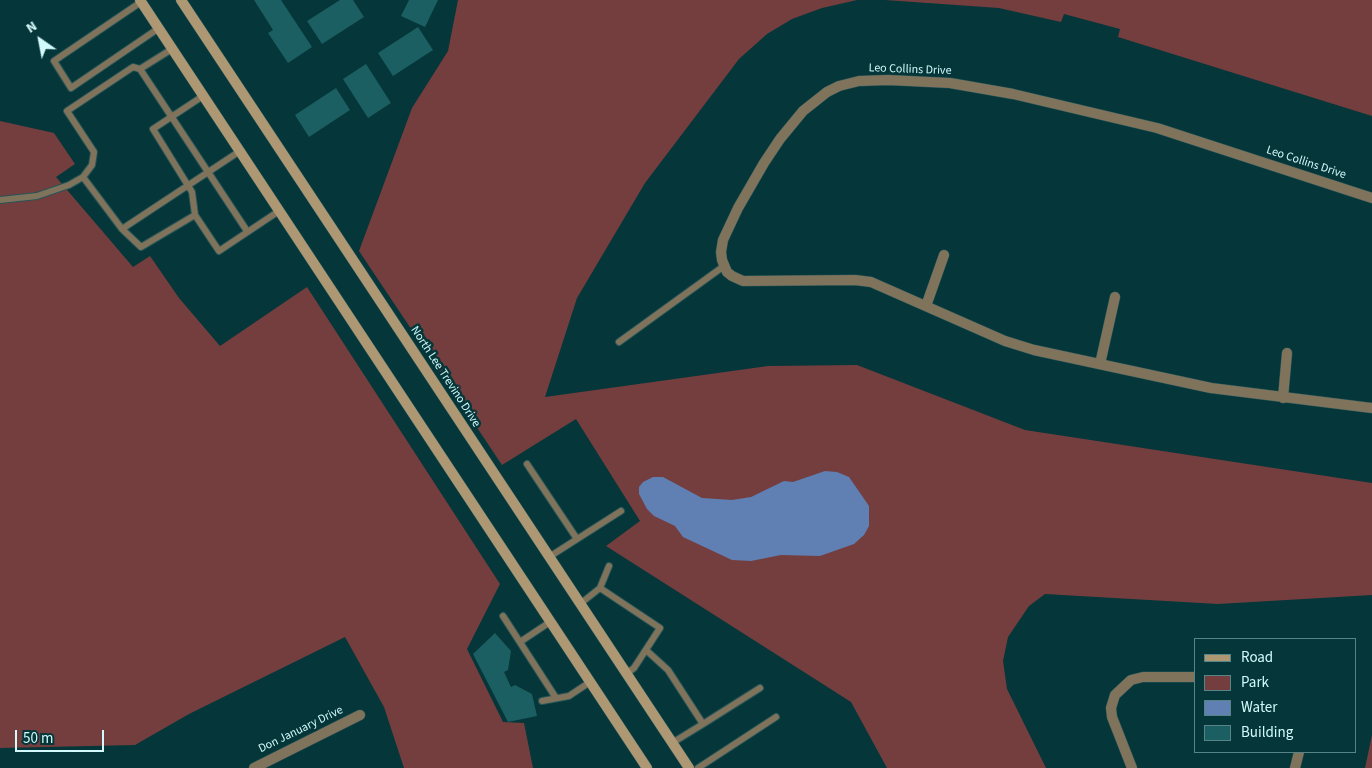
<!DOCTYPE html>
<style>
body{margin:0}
#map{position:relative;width:1372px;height:768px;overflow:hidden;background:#053639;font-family:"Source Sans 3",sans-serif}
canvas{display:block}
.legend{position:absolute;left:1194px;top:638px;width:162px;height:115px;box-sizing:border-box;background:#053639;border:1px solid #578487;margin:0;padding:6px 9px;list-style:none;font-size:15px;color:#d2fafc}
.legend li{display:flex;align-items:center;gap:10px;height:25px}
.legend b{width:25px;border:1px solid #578487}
.north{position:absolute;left:15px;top:15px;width:50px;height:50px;-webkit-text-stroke:4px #053639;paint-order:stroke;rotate:327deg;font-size:14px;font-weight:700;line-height:20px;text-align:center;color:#d2fafc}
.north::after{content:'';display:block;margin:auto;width:18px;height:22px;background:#d2fafc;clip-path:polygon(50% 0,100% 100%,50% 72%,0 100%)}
.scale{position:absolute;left:15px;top:730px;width:89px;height:22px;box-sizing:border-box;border:2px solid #d2fafc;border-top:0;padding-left:6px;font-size:15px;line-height:18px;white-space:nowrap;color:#d2fafc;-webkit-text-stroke:4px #053639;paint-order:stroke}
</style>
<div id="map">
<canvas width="1372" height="768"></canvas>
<ul class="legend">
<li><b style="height:6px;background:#ae9874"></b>Road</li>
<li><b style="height:14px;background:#743e3f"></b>Park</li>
<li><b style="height:14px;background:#607fb2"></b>Water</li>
<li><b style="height:14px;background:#1b5f62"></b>Building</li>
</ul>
<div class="north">N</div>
<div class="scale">50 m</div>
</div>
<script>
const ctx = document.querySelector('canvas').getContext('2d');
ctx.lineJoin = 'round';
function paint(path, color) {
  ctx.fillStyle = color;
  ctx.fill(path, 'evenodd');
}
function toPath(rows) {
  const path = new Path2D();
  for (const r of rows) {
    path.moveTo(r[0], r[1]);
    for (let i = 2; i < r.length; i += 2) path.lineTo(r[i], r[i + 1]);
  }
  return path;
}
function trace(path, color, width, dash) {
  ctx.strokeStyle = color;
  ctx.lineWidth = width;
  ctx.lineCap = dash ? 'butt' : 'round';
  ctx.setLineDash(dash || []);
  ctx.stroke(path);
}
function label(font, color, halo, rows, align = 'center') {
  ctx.font = font + ' "Source Sans 3",sans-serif';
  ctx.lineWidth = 5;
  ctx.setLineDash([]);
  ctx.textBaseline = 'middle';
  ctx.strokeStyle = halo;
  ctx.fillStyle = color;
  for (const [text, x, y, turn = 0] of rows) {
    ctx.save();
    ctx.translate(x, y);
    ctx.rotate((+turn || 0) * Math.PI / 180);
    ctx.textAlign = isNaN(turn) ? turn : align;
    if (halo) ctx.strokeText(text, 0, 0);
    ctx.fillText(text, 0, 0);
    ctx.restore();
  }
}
paint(toPath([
 [458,0,857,0,822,8,792,19,767,34,739,59,645,183,577,298,545,397,768,366,857,365,1025,430,1372,483,1372,595,1218,604,1045,594,1029,606,1008,637,1003,661,1007,689,1046,768,887,768,851,702,606,546,640,521,576,419,502,465,359,251,412,108,448,51],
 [885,0,1372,0,1372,116,1118,37,1120,29,1064,14,1061,22,999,8],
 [0,121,54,133,75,164,56,177,133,267,150,256,179,298,220,346,307,287,500,584,467,649,503,722,524,723,533,768,404,768,384,707,345,637,189,714,135,745,0,748],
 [1372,735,1372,768,1365,768]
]), '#743e3f');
paint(toPath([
 [825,471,837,472,849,477,869,506,869,526,864,535,854,544,820,556,781,555,751,561,732,560,683,537,675,526,654,516,647,509,639,494,639,487,643,482,653,477,663,477,702,498,732,500,751,497,784,481,793,482]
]), '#607fb2');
paint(toPath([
 [254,0,281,0,312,47,288,63,268,33,273,30],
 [340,0,353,0,364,17,322,44,307,21],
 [409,0,438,0,425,27,401,16],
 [418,27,433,50,393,76,378,53],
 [366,64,391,103,368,118,343,79],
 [336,88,350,110,309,137,295,115],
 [495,633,511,651,508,670,504,672,511,687,515,685,532,694,537,716,508,722,473,654]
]), '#1b5f62');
const service = toPath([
 [141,2,54,61,71,88,159,28],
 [140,69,172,49],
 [203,96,153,129,192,192,195,215,219,251,279,211],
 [83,177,122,229,141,247,195,215],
 [0,200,37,196,69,185,83,177,92,165,94,152,67,111,133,67,140,69,247,231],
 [122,229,240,151],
 [619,342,724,266],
 [527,464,577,539],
 [549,557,621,511],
 [609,566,600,588,660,628,634,668,626,674],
 [580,604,600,588],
 [503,616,556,698],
 [520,642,550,622],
 [646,650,668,670,703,724,760,688],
 [542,701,569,696,590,682],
 [672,743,703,724],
 [698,768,776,717]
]);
const minor = toPath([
 [1372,198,1157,128,1013,94,950,83,888,80,859,81,839,86,827,92,803,111,780,139,764,163,738,208,723,240,721,252,722,260,727,272,732,276,743,281,855,280,871,282,1005,341,1034,350,1211,388,1372,408],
 [926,306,944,255],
 [1100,364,1115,297],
 [1283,398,1287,353],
 [254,768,360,715],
 [1132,768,1112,717,1111,708,1115,695,1131,680,1143,677,1196,677],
 [1295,768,1299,752]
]);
const secondary = toPath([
 [140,0,647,768],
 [181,0,689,768]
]);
trace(service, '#265558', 8);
trace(minor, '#265558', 11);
trace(secondary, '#265558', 11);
trace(service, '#80735c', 6);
trace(minor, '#80735c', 10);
trace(secondary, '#ae9874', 10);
label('12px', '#d2fafc', '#053639', [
 ["Leo Collins Drive",910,70,2],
 ["Leo Collins Drive",1306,163,18],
 ["North Lee Trevino Drive",445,377,57],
 ["Don January Drive",301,730,-26]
]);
</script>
